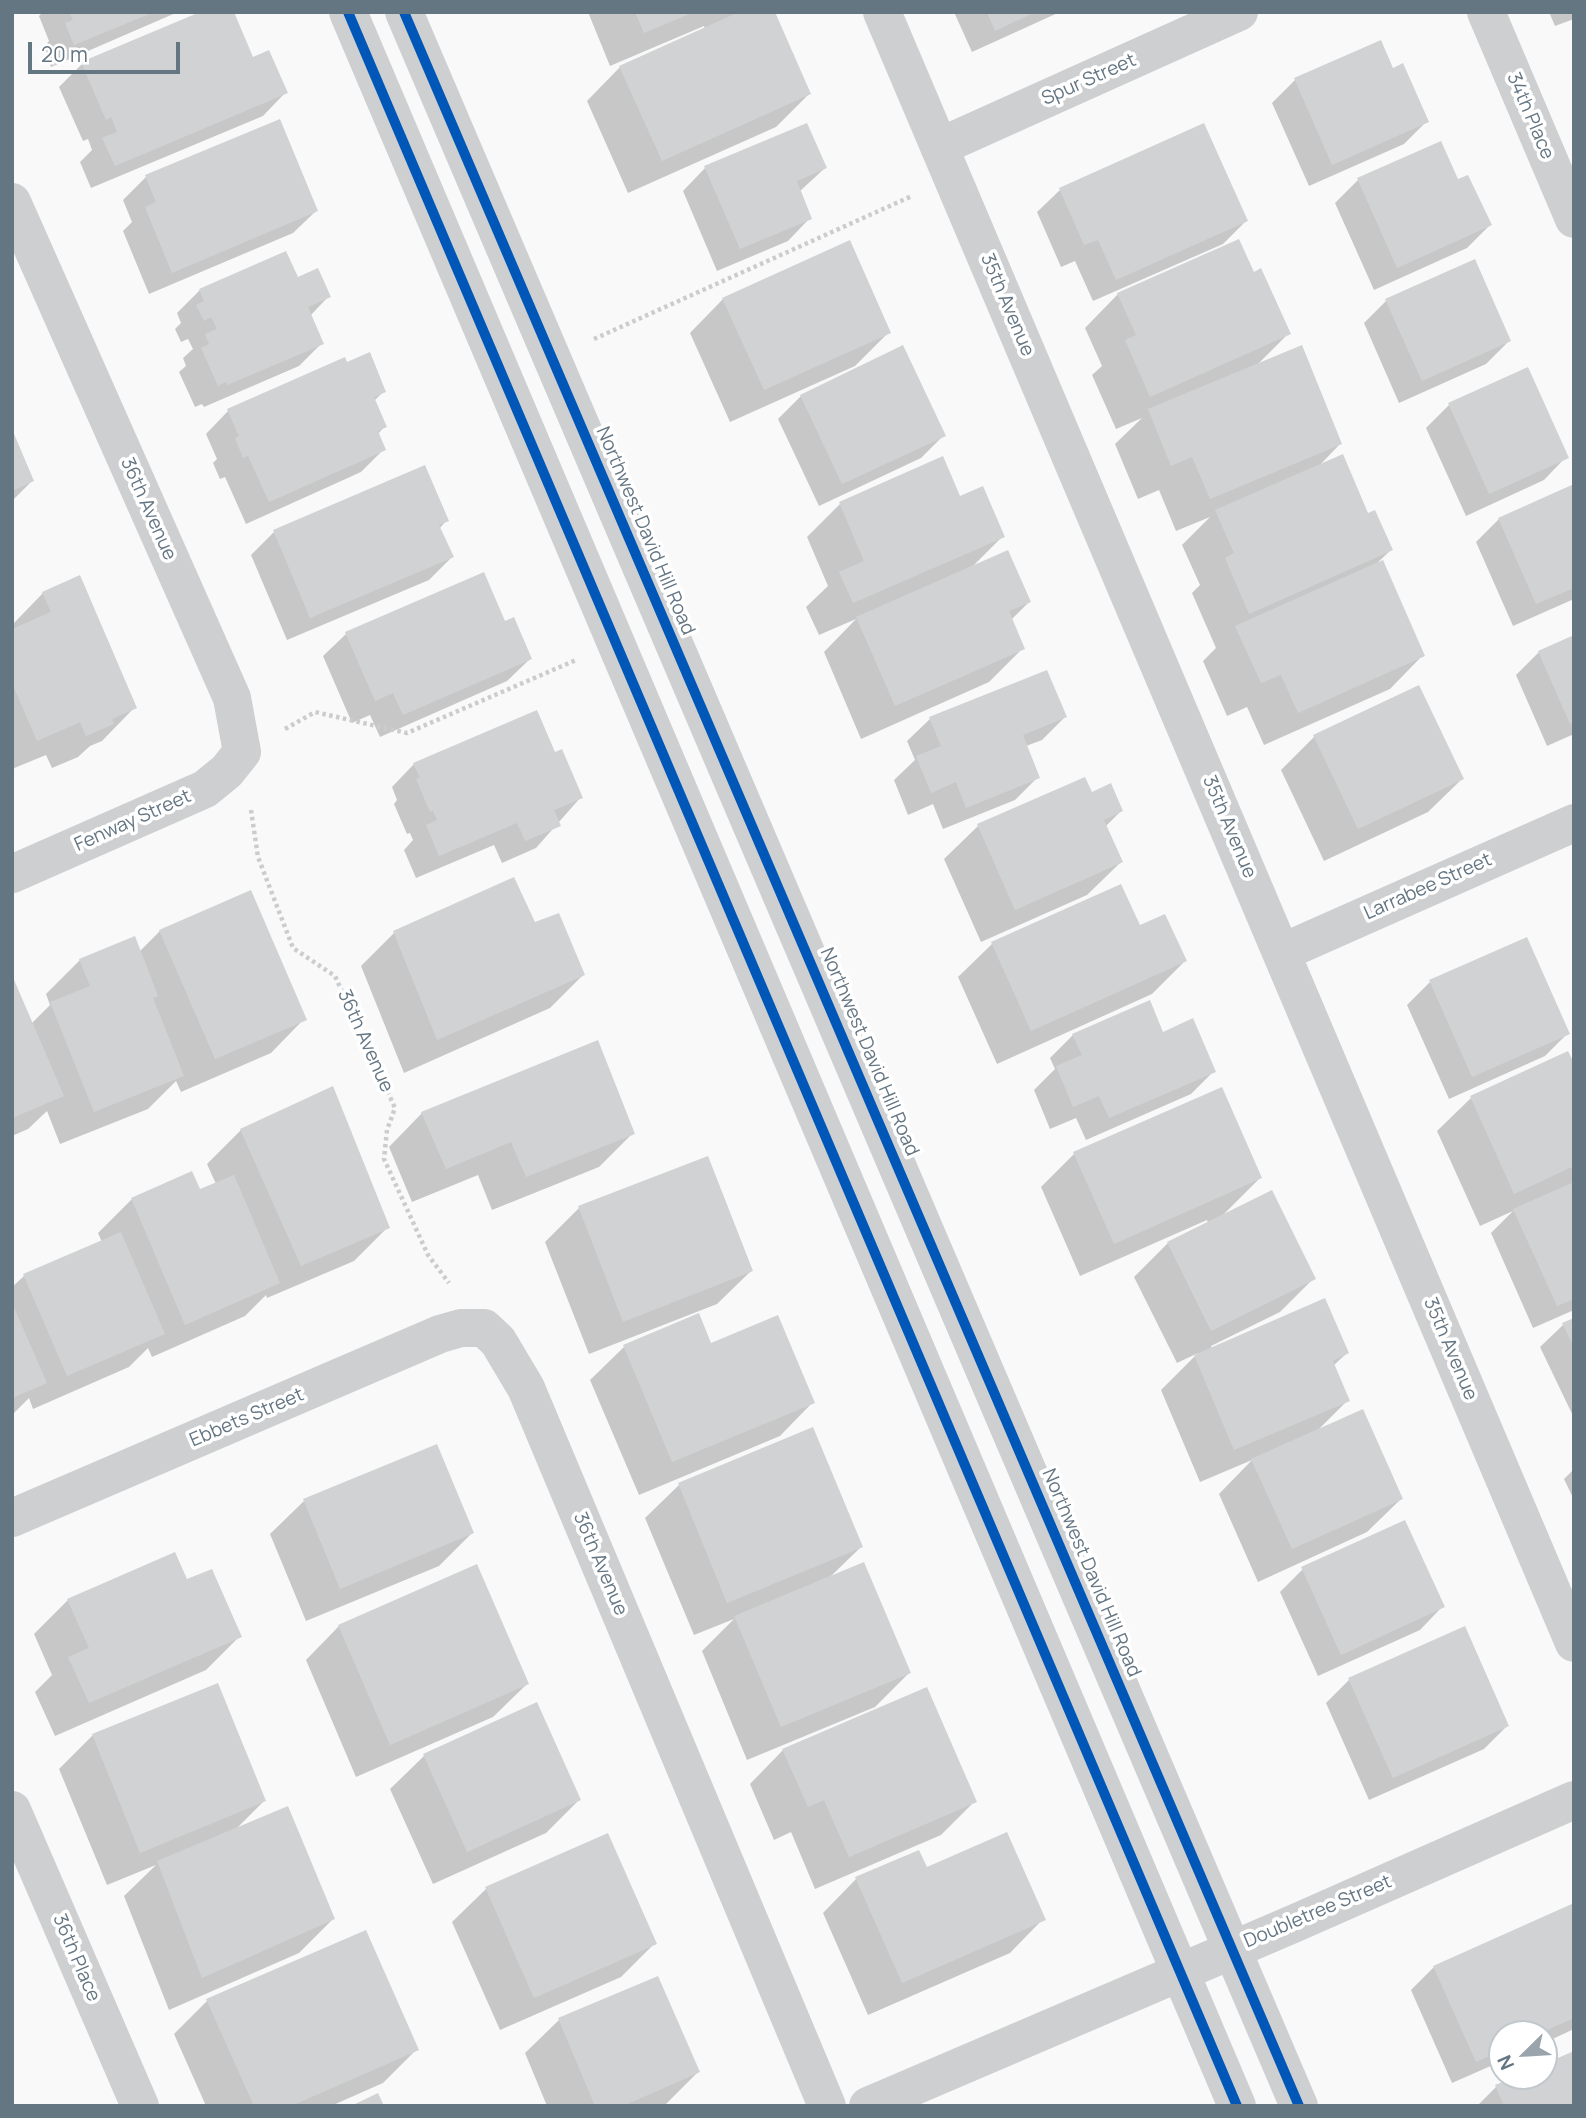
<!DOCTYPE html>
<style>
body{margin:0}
#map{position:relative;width:1586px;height:2118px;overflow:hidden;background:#f9f9f9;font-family:Manrope,sans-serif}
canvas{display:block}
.frame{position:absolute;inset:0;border:14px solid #657683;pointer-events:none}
.north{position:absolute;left:1488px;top:2020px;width:70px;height:70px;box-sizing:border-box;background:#fff;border:2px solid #c1c8cd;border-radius:50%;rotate:246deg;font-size:19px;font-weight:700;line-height:28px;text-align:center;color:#657683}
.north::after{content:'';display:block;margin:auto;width:24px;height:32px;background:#99a4ac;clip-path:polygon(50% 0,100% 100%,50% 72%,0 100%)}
.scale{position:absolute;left:28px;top:42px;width:152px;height:32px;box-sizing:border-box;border:4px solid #657683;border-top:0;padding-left:9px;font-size:21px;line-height:24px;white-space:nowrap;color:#657683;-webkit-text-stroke:5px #fff;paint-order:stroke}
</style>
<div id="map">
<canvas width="1586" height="2118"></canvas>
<div class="frame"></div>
<div class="north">N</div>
<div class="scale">20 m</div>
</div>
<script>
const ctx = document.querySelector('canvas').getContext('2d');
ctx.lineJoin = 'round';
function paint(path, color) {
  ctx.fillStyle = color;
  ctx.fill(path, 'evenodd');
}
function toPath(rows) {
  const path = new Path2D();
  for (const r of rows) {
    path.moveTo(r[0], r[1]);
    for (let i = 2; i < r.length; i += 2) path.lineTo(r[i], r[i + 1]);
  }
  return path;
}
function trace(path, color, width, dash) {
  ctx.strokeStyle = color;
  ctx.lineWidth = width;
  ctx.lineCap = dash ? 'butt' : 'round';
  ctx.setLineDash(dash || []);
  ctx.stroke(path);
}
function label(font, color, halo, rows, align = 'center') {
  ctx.font = font + ' Manrope,sans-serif';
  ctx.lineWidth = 7;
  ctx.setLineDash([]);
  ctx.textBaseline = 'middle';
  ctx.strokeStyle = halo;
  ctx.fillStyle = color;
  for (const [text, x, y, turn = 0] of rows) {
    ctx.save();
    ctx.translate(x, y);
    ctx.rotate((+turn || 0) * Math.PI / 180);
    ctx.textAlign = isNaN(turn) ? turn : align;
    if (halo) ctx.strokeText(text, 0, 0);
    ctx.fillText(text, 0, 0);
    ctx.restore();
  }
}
paint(toPath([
 [43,12,178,12,51,67,43,48,49,41,39,16],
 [588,12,740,12,809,94,776,127,628,193,587,101,620,67,705,29,704,26,610,66],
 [954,12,1060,12,972,52],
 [1549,12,1574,12,1574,19,1555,26],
 [1380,42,1392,70,1427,121,1404,144,1309,186,1272,103,1295,80],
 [252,59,285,93,263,116,91,188,80,162,92,150,88,139,83,141,59,87,82,64],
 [279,121,316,211,293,233,149,294,123,231,132,222,123,200,146,177],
 [1440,143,1457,181,1490,225,1467,248,1374,290,1335,203,1358,180],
 [705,168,825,168,799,192,810,218,788,241,717,271,683,191],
 [1060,190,1246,221,1223,244,1093,301,1075,261,1061,267,1037,212],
 [1253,274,1288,334,1256,366,1340,444,1318,467,1368,516,1391,550,1375,565,1423,655,1390,689,1264,745,1247,707,1227,716,1203,661,1216,648,1192,593,1200,585,1182,545,1210,517,1176,531,1159,490,1138,499,1115,444,1142,418,1116,429,1092,375,1102,366,1085,328,1118,294],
 [200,290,328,297,310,316,322,343,299,366,204,407,202,404,195,407,179,372,186,366,183,358,193,349,188,339,181,342,175,329,181,323,177,313],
 [723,299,889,332,855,366,730,422,690,333],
 [1387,300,1509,341,1486,364,1399,403,1364,323],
 [346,364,384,391,374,401,385,426,378,434,384,449,361,472,246,524,225,477,220,479,213,463,217,459,206,434,228,411],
 [1527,369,1566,457,1544,480,1466,516,1426,428,1449,405],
 [801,396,944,435,921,458,819,506,778,419],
 [12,433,32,481,12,501],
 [1574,486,1574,599,1513,626,1476,542,1499,519],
 [959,498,1003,536,971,568,1029,602,1011,620,1023,648,989,682,861,739,824,652,856,619,819,635,806,607,828,586,807,537,840,504],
 [447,520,439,529,452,557,429,580,287,640,251,555,274,532],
 [43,593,135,707,102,741,90,746,78,757,52,768,46,755,12,769,12,625],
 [504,623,530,659,507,681,380,737,370,715,352,723,323,656,346,634],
 [1574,637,1574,734,1547,746,1516,675,1539,652],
 [1065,717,1042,740,1026,746,1038,777,1015,800,943,829,933,804,908,815,894,780,915,760,907,741,930,719],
 [1314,737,1462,779,1428,812,1324,861,1281,770],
 [554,754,581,797,536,848,502,863,494,845,416,878,404,850,413,840,410,833,407,834,394,804,397,800,392,787,414,764],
 [1091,794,1121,811,1105,827,1121,862,1087,895,981,942,944,859,978,826],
 [534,925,583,975,550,1008,404,1073,361,966,394,933],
 [1139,927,1185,961,1152,994,997,1064,958,977,992,944],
 [160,931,304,1019,271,1053,181,1092,176,1081,148,1109,60,1144,47,1111,28,1129,12,1136,12,980,31,1024,50,1005,46,994,80,960,139,952],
 [1430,982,1568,1033,1545,1056,1449,1099,1407,1005],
 [1073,1035,1162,1035,1214,1071,1191,1094,1086,1140,1076,1118,1050,1129,1034,1090,1055,1069,1050,1058],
 [1567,1053,1574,1067,1574,1310,1533,1328,1491,1233,1513,1211,1480,1226,1437,1131,1471,1098],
 [422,1113,633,1133,599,1167,492,1210,478,1175,412,1202,389,1147],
 [241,1130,388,1227,354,1261,267,1298,266,1295,245,1316,152,1357,148,1348,129,1367,33,1409,29,1398,12,1415,12,1287,24,1276,102,1242,98,1233,132,1199,199,1191,216,1184,207,1164],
 [1074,1154,1260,1178,1223,1215,1314,1278,1280,1312,1211,1346,1212,1349,1347,1353,1333,1366,1348,1400,1317,1431,1401,1499,1367,1532,1258,1582,1219,1494,1252,1460,1200,1482,1161,1390,1198,1353,1177,1363,1134,1277,1168,1243,1208,1223,1207,1220,1080,1276,1041,1187],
 [707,1158,751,1271,717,1304,589,1354,545,1242,579,1208],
 [1574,1320,1574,1418,1540,1347,1563,1325],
 [624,1347,813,1402,780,1436,639,1495,590,1380],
 [436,1446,472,1533,439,1566,306,1621,270,1534,304,1501],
 [1574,1469,1574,1500,1564,1479],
 [679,1485,861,1547,829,1578,909,1673,875,1707,747,1760,702,1651,734,1619,694,1635,645,1518],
 [1303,1569,1442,1607,1420,1630,1318,1676,1280,1592],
 [68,1600,239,1637,206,1670,55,1736,35,1692,52,1675,34,1634],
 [339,1626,527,1684,493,1717,356,1777,306,1660],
 [1349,1680,1507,1726,1484,1749,1369,1800,1326,1703],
 [536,1704,579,1800,546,1833,433,1884,390,1789,424,1756],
 [93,1735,264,1801,234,1831,333,1919,299,1953,169,2010,124,1896,156,1865,107,1885,59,1769],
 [783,1750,974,1802,941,1835,815,1889,791,1832,774,1840,750,1784],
 [607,1835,655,1943,621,1977,500,2030,452,1922,486,1889],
 [926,1870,1043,1919,1010,1953,868,2015,823,1913,856,1879],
 [1574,1908,1574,2029,1544,2043,1544,2034,1502,2034,1502,2061,1452,2083,1411,1990,1434,1967],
 [658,1978,698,2072,664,2106,547,2106,525,2053,559,2020],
 [207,2001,417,2049,383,2083,331,2106,206,2106,174,2034],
 [1544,2066,1574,2106,1477,2106,1496,2087,1521,2076,1544,2076]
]), '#0003');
paint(toPath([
 [69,12,154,12,74,45,65,23,73,20],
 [200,12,234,12,253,57,269,50,288,93,115,166,102,138,117,132,111,117,106,120,81,62],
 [635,12,694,12,644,33],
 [739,12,775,12,811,94,662,161,619,66],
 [987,12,1035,12,995,31],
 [1381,40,1393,68,1403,63,1429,122,1332,165,1294,78],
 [280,119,318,211,172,273,145,207,156,202,145,175],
 [807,123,827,168,797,181,812,219,740,249,704,166],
 [1204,123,1248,221,1116,280,1098,240,1084,245,1059,188],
 [1441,141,1458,179,1468,175,1492,225,1397,268,1357,178],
 [1239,239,1254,272,1261,268,1291,334,1150,397,1125,340,1136,335,1117,293],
 [850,240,891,333,764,390,722,298],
 [286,251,298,277,318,268,331,297,308,307,324,344,227,385,226,382,218,386,201,348,209,344,205,334,217,329,211,317,204,321,196,305,204,301,199,289],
 [1475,259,1511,341,1422,381,1385,299],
 [903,345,946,436,842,484,800,395],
 [1302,345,1342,444,1210,499,1192,457,1171,466,1148,409],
 [370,352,386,392,374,397,387,427,378,431,386,450,269,502,248,456,243,458,235,438,239,436,227,409,345,357,347,362],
 [1528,367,1569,458,1489,494,1448,403],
 [12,429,34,481,12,491],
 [1343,454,1368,513,1375,510,1393,550,1249,614,1225,558,1234,553,1215,510],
 [943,456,960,496,983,486,1005,537,853,603,839,572,864,561,839,502],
 [425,465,449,521,439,525,454,557,310,618,273,530],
 [1574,484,1574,588,1536,604,1498,518],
 [1008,550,1031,602,1009,611,1025,649,895,706,856,617],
 [1383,560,1425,656,1298,713,1281,675,1261,683,1235,626],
 [484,572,505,621,514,617,532,659,403,715,393,693,375,701,345,632],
 [80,575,137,708,112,719,114,724,86,736,80,722,37,741,12,683,12,629,51,612,42,592],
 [1574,635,1574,723,1570,724,1538,651],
 [1047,670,1067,717,1023,735,1040,778,966,808,956,782,931,793,916,756,941,746,929,717],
 [1419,685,1464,779,1358,829,1313,735],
 [537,710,555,752,562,749,583,798,554,810,561,826,525,841,517,823,439,856,426,825,437,820,433,811,430,812,416,779,420,778,413,763],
 [1085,777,1092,792,1111,783,1123,811,1104,820,1123,862,1015,910,977,824],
 [514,877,535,922,559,913,585,975,437,1040,393,931],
 [1121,884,1140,925,1165,914,1187,961,1031,1031,991,942],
 [251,890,307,1020,215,1059,159,930],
 [135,936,158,996,153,998,184,1076,94,1112,50,1002,90,986,79,959],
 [1527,937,1570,1034,1472,1077,1429,980],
 [12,975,64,1096,12,1118],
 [1150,1000,1163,1032,1193,1018,1216,1072,1109,1118,1099,1096,1073,1107,1056,1066,1082,1055,1072,1034],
 [598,1040,635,1134,526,1177,511,1142,446,1169,421,1112],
 [1568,1051,1574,1063,1574,1166,1514,1194,1470,1096],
 [333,1086,390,1228,301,1266,240,1129],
 [1222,1087,1262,1178,1114,1244,1073,1152],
 [708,1156,753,1271,623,1322,578,1206],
 [192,1171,200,1189,234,1175,280,1283,185,1325,131,1198],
 [1574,1182,1574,1299,1557,1306,1513,1209],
 [1272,1190,1316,1279,1211,1331,1167,1242],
 [121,1232,165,1334,67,1376,23,1274],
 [1325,1298,1349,1353,1333,1361,1350,1401,1234,1450,1194,1355],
 [12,1303,47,1383,12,1398],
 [699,1313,711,1343,778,1315,815,1403,672,1462,623,1345],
 [1574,1318,1574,1347,1562,1323],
 [1363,1409,1403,1499,1292,1549,1251,1459],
 [813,1427,863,1547,727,1603,678,1483],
 [437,1444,474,1533,340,1589,303,1499],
 [1405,1520,1445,1607,1341,1655,1301,1567],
 [175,1552,187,1579,212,1569,242,1637,89,1703,68,1657,89,1648,67,1599],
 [864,1562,911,1673,781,1727,734,1616],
 [477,1564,529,1684,390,1745,338,1625],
 [1465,1626,1509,1726,1393,1778,1348,1678],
 [218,1683,266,1801,140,1853,92,1734],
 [927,1687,977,1802,849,1857,824,1800,808,1807,782,1749],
 [537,1702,581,1800,467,1852,423,1754],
 [288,1806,335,1919,202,1978,157,1861],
 [1007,1832,1046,1920,902,1983,855,1877,919,1850,927,1867],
 [608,1833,657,1944,534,1998,485,1887],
 [1574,1903,1574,2018,1538,2034,1502,2034,1502,2050,1476,2062,1433,1966],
 [366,1930,419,2050,291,2106,254,2106,206,1999],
 [658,1976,700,2072,623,2106,595,2106,558,2018],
 [1574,2051,1574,2106,1504,2106,1495,2085,1517,2076,1544,2076,1544,2064],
 [378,2093,384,2106,351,2106]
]), '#d0d2d3');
trace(toPath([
 [594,339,912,196],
 [285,729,315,712,407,733,576,660],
 [251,810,258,857,293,948,335,976,395,1108,387,1130,384,1159,428,1255,449,1283]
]), '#cbcccd', 4.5, [3.5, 3.5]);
trace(toPath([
 [882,12,1574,1643],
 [1486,12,1574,219],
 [939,147,1239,12],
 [12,202,232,698,242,752,227,771,205,789,12,874],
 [1283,952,1574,823],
 [12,1518,440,1334,461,1328,484,1328,498,1341,526,1388,827,2106],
 [12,1810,140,2106],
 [868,2106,1293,1924,1574,1800]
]), '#cecfd0', 38);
trace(toPath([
 [348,12,1237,2106],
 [404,12,1299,2106]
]), '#cecfd0', 38);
trace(toPath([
 [348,12,1237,2106],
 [404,12,1299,2106]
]), '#0057b8', 10);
label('19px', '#657683', '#fff', [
 ["Spur Street",1089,80,-24],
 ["34th Place",1530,116,67],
 ["35th Avenue",1007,305,67],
 ["36th Avenue",148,509,66],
 ["Northwest David Hill Road",645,531,67],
 ["Fenway Street",133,821,-24],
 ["35th Avenue",1229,827,67],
 ["Larrabee Street",1428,887,-24],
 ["36th Avenue",365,1041,66],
 ["Northwest David Hill Road",869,1052,67],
 ["35th Avenue",1450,1349,67],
 ["Ebbets Street",247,1418,-23],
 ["36th Avenue",600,1564,67],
 ["Northwest David Hill Road",1091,1573,67],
 ["Doubletree Street",1318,1912,-23],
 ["36th Place",76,1958,67]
]);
</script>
